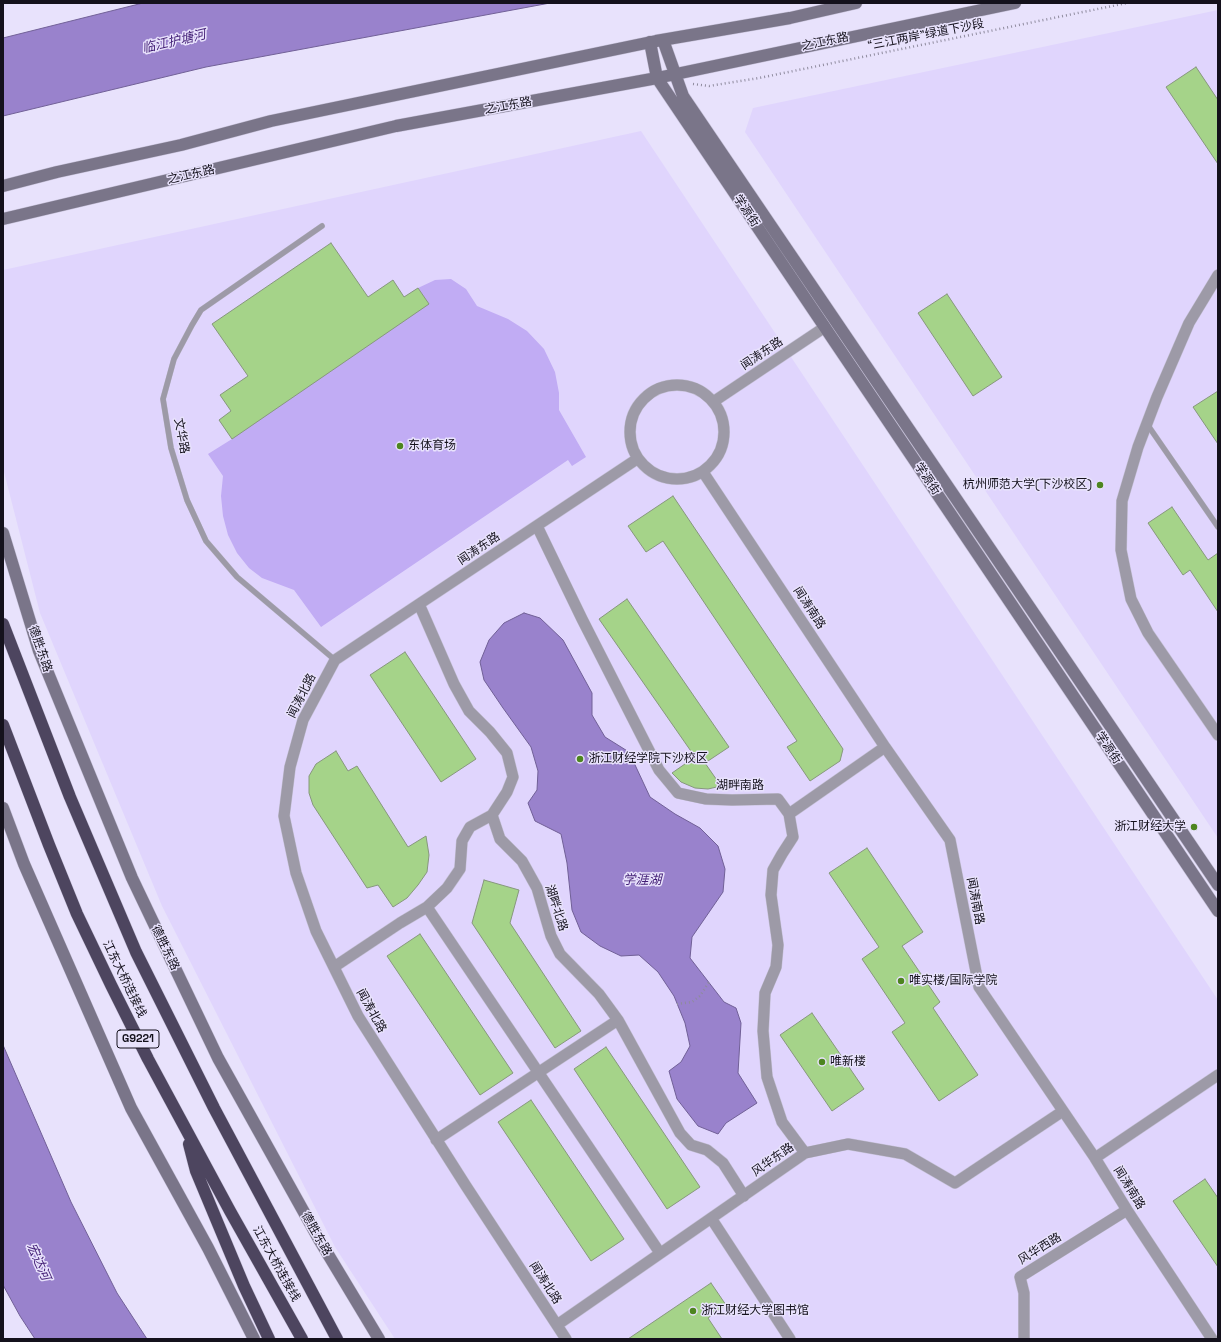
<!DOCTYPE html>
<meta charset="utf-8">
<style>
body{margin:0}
#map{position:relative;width:1221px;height:1342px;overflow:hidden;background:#e8e2fc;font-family:"Space Grotesk",sans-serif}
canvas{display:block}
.frame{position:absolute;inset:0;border:4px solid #14111c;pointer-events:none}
</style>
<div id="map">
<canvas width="1221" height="1342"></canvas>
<div class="frame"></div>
</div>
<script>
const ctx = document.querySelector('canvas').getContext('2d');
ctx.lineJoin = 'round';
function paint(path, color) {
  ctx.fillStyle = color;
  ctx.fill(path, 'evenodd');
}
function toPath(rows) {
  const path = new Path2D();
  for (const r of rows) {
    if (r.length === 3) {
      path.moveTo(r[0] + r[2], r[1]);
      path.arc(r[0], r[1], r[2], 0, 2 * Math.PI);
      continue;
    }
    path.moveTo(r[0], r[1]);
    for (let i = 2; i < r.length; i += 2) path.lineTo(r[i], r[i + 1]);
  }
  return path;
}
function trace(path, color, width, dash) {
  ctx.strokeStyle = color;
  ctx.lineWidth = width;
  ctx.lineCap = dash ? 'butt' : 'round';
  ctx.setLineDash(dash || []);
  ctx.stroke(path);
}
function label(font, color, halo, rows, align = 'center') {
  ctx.font = font + ' "Space Grotesk","Noto Sans SC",sans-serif';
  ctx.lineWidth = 3;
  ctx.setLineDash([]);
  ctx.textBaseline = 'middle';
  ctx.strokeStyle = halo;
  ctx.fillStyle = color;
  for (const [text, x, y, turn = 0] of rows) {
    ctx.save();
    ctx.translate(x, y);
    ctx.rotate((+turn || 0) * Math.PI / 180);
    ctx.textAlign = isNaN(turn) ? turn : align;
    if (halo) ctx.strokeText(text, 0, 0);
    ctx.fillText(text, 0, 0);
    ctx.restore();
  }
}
paint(toPath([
 [1218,10,1218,838,745,132,753,108],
 [641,131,1218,1000,1218,1339,395,1339,335,1247,162,906,40,613,3,468,3,270]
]), '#e0d5fd');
paint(toPath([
 [451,279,466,289,477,306,508,319,527,331,544,349,555,372,559,393,559,410,586,457,572,466,568,460,321,627,294,590,262,578,249,568,237,553,228,535,223,516,221,496,223,476,208,454,232,439,219,420,418,288,435,280]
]), '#c1acf4');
const water = toPath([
 [143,3,550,3,206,67,3,116,3,38,143,3],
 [524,613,540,618,563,640,592,693,592,715,605,737,629,752,650,797,675,814,700,828,718,846,725,869,723,892,692,937,690,958,724,1002,736,1008,741,1023,738,1073,757,1103,726,1123,718,1134,698,1126,677,1099,669,1071,681,1062,690,1046,685,1023,674,996,658,972,639,955,621,956,600,946,581,932,572,910,567,863,561,834,535,821,528,803,537,790,538,771,531,747,503,708,484,680,480,662,489,640,504,623,524,613],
 [3,1045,71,1202,117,1293,147,1339,35,1339,20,1316,3,1285,3,1045]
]);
paint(water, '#9982cc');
trace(water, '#716097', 1);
const building = toPath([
 [1196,67,1218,100,1218,164,1166,87,1196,67],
 [331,243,368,297,393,280,404,297,418,288,429,304,232,439,219,420,231,411,220,395,248,376,212,324,331,243],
 [947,294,1002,377,973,396,918,313,947,294],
 [1218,391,1218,444,1193,407,1218,391],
 [673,496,843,749,840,761,810,781,787,747,797,741,663,541,646,552,628,526,673,496],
 [1172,507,1208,560,1218,553,1218,612,1190,570,1183,575,1148,523,1172,507],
 [627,599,729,747,705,763,721,786,708,789,695,788,681,782,672,773,695,757,599,619,627,599],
 [405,652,476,759,441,782,370,675,405,652],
 [336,751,348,771,357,766,408,847,426,836,429,855,427,872,418,885,407,898,393,907,378,885,367,888,313,805,309,793,309,776,316,764,336,751],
 [867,848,923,932,902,946,940,1002,933,1008,978,1075,939,1101,892,1032,905,1023,862,959,879,947,829,873,867,848],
 [484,880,519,890,510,923,581,1031,555,1048,472,923,484,880],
 [420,934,513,1073,480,1095,387,956,420,934],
 [812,1013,864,1089,832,1111,780,1035,812,1013],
 [606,1047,700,1187,667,1209,574,1069,606,1047],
 [531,1100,624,1239,591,1261,498,1122,531,1100],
 [1205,1179,1218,1198,1218,1267,1173,1201,1205,1179],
 [711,1283,726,1305,708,1318,722,1339,628,1339,711,1283]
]);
paint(building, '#a5d389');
trace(building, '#87987d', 1);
const lane = toPath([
 [322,226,201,310,192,325,174,359,163,399,171,448,187,500,206,541,237,577,335,660],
 [1147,424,1218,527]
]);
const street = toPath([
 [1218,275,1189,323,1157,397,1138,447,1122,501,1121,550,1131,599,1148,633,1218,735],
 [677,432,47],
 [713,402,825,327],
 [703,472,885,747,950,840,979,987,1095,1158,1127,1210,1212,1339],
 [537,526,582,619,659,770,678,793,706,799,732,800,778,799,789,814,793,837,782,854,773,870,771,895,778,945,776,967,765,993,763,1031,767,1077,782,1122,805,1153],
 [419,604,454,684,469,711,490,732,507,753,513,777,507,792,492,815,500,839,522,861,537,888,551,936,560,954,599,994,618,1020,680,1133,691,1145,707,1150,723,1163,744,1196],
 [789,814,885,747],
 [427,907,660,1253],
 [334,967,400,923,427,907,447,888,460,869,462,841,470,827,492,815],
 [436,1140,618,1020],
 [1095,1158,1218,1075],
 [711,1218,790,1339],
 [557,1325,805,1153,848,1144,905,1154,955,1183,1063,1111],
 [566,1339,466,1186,358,1016,316,931,296,873,284,816,290,767,303,720,335,660,637,459],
 [1024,1339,1024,1293,1020,1277,1127,1210]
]);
const secondary = toPath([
 [663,40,683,96,1218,885],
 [650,42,657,78,1218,911],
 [3,186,57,172,181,145,271,121,656,41,790,18,856,3],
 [3,219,396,126,657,78,1015,3],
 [3,533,39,651,132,878,218,1058,320,1241,379,1339],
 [3,808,24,864,131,1108,208,1248,254,1339]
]);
const highway = toPath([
 [3,624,70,797,136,952,214,1108,337,1339],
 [3,725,49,845,77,914,111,985,148,1059,230,1211,302,1339],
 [189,1144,196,1171,244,1286,269,1339]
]);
trace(lane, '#c6c1d8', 6);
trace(street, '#c6c1d8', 12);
trace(secondary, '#c6c1d8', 13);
trace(highway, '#c6c1d8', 13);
trace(toPath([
 [693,84,709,86,759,78,1127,3],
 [677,1004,692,1002,700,996,709,982]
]), '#8f8b9e', 2.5, [1, 3]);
trace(lane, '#9d9aa7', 5.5);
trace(street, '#9d9aa7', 11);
trace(secondary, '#7a7589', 12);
trace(highway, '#4d455f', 12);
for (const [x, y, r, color] of [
 [400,446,4,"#4d851f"],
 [1100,485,4,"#4d851f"],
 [580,759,4,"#4d851f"],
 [1194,827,4,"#4d851f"],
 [901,981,4,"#4d851f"],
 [822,1062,4,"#4d851f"],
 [693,1311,4,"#4d851f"]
]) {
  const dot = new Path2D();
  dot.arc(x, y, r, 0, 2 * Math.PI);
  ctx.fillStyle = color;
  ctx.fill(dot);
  trace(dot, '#e8e2fc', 1.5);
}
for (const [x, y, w] of [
 [138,1039,42]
]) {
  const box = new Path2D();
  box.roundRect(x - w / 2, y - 9, w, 18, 3);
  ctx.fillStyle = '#e8e2fc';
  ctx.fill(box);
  trace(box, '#14111c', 1);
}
label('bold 11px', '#14111c', null, [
 ["G9221",138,1039]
]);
label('12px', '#14111c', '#e8e2fc', [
 ["“三江两岸”绿道下沙段",926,35,-11],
 ["之江东路",825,42,-12],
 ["之江东路",508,106,-11],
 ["之江东路",191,175,-13],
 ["学源街",746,211,56],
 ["闻涛东路",762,354,-34],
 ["文华路",181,436,79],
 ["学源街",927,479,56],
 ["闻涛东路",479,549,-34],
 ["闻涛南路",809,608,57],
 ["德胜东路",40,649,71],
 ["闻涛北路",302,696,-63],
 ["学源街",1108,748,56],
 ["湖畔南路",740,786],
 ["闻涛南路",975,901,79],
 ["湖畔北路",556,908,72],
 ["德胜东路",165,948,64],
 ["江东大桥连接线",124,979,64],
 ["闻涛北路",371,1011,61],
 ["风华东路",773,1160,-35],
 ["闻涛南路",1129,1188,58],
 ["德胜东路",316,1234,60],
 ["风华西路",1040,1249,-32],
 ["江东大桥连接线",276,1264,61],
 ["闻涛北路",545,1283,57]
]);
label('12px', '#14111c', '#e8e2fc', [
 ["东体育场",408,446],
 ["杭州师范大学(下沙校区)",1092,485,"right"],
 ["浙江财经学院下沙校区",588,759],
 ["浙江财经大学",1186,827,"right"],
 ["唯实楼/国际学院",909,981],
 ["唯新楼",830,1062],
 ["浙江财经大学图书馆",701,1311]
], 'left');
label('italic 13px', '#421e75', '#e8e2fc', [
 ["临江护塘河",174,42,-13],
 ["学涯湖",642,880],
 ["宏达河",38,1262,66]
]);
</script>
